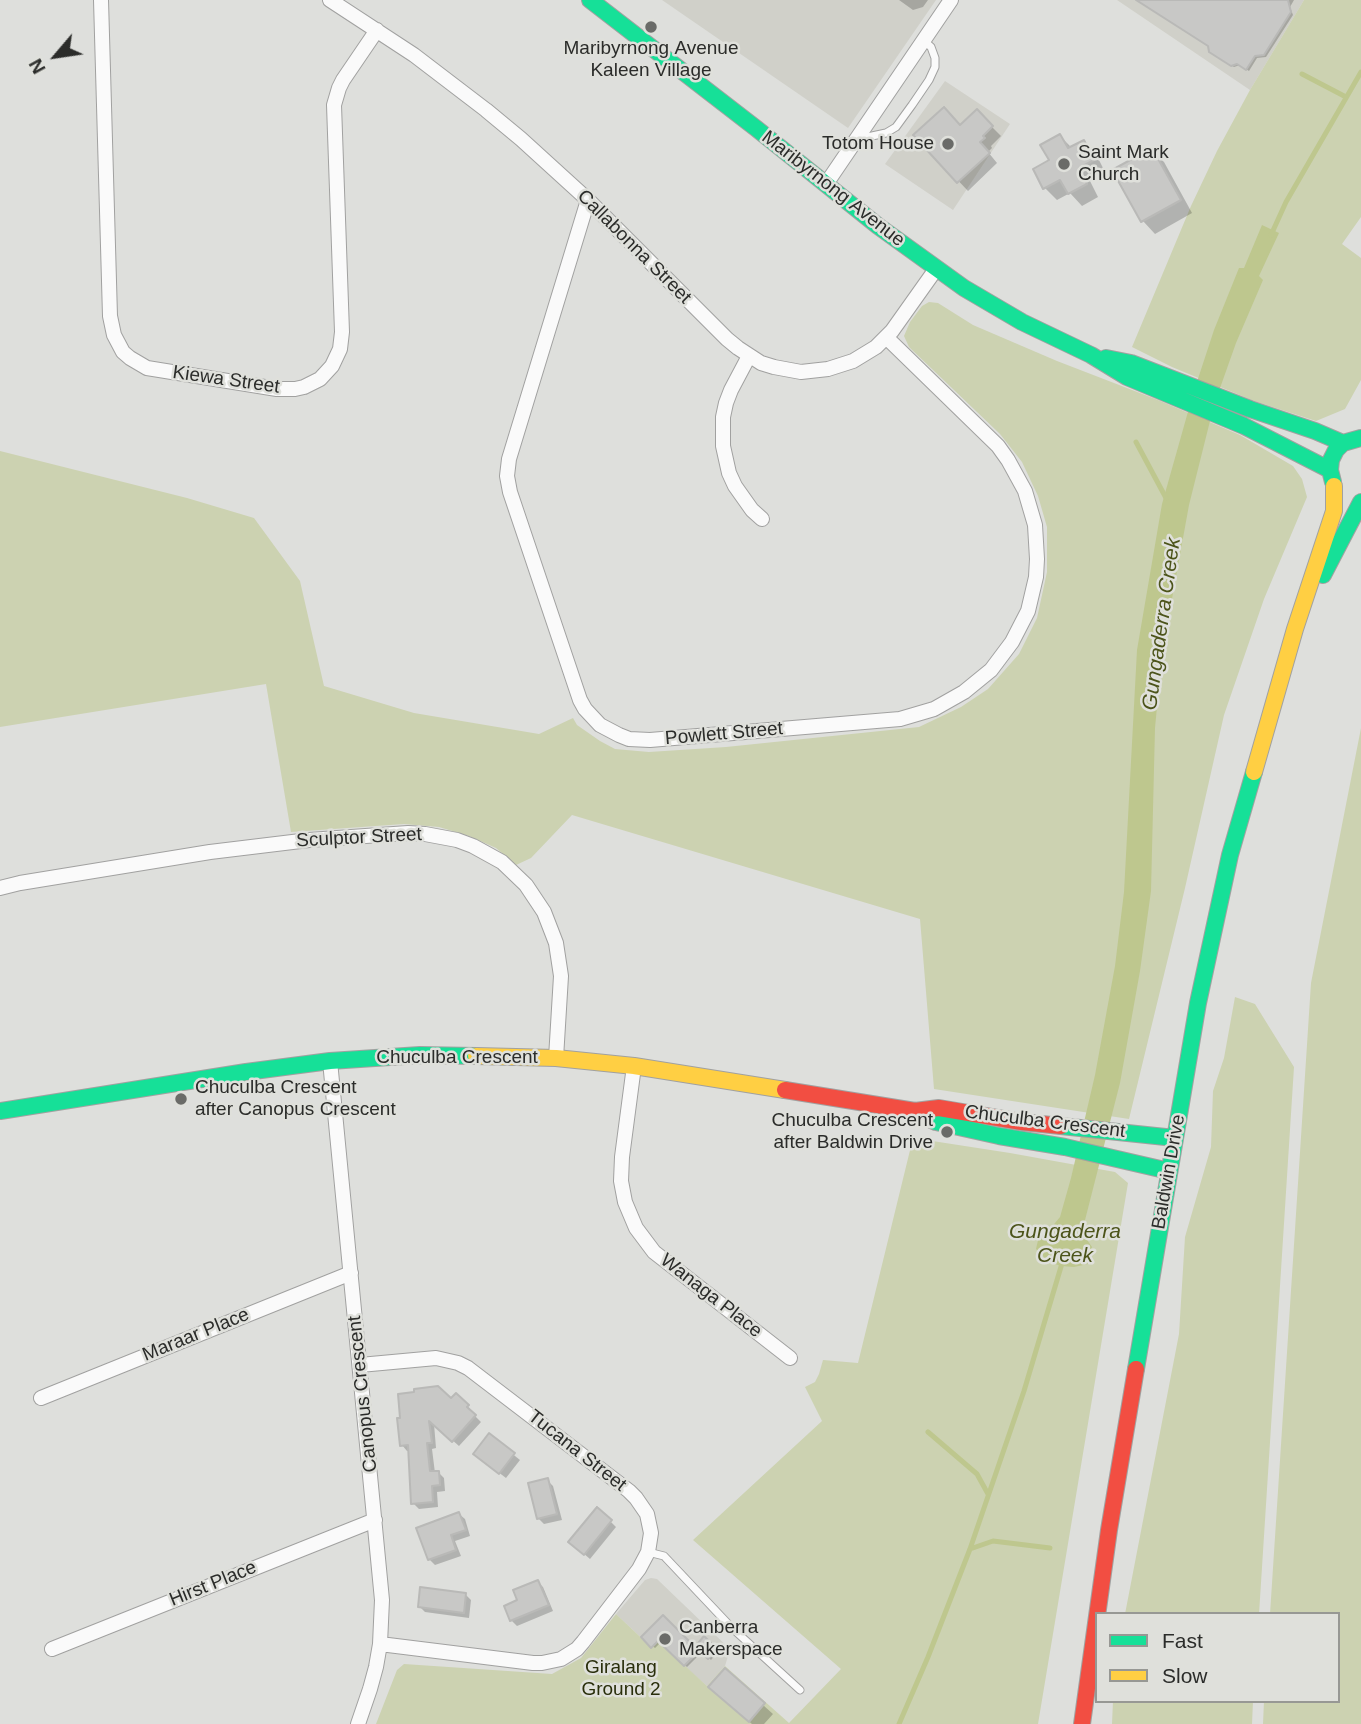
<!DOCTYPE html>
<style>
body{margin:0}
#map{position:relative;width:1361px;height:1724px;overflow:hidden;background:#dedfdc;font-family:Arial,sans-serif}
canvas{display:block}
.legend{position:absolute;left:1095px;top:1612px;width:245px;height:91px;box-sizing:border-box;background:#dfe0db;border:2px solid #979894;margin:0;padding:9px 12px;list-style:none;font-size:21px;color:#2b2c2a}
.legend li{display:flex;align-items:center;gap:14px;height:35px}
.legend b{width:35px;border:2px solid #979894}
.north{position:absolute;left:21px;top:21px;width:70px;height:70px;-webkit-text-stroke:5px #dfe0db;paint-order:stroke;rotate:241deg;font-size:19px;font-weight:700;line-height:28px;text-align:center;color:#2b2c2a}
.north::after{content:'';display:block;margin:auto;width:24px;height:32px;background:#2b2c2a;clip-path:polygon(50% 0,100% 100%,50% 72%,0 100%)}
</style>
<div id="map">
<canvas width="1361" height="1724"></canvas>
<ul class="legend">
<li><b style="height:9px;background:#16e098"></b>Fast</li>
<li><b style="height:9px;background:#ffcf43"></b>Slow</li>
</ul>
<div class="north">N</div>
</div>
<script>
const ctx = document.querySelector('canvas').getContext('2d');
ctx.lineJoin = 'round';
function paint(path, color) {
  ctx.fillStyle = color;
  ctx.fill(path, 'evenodd');
}
function toPath(rows) {
  const path = new Path2D();
  for (const r of rows) {
    path.moveTo(r[0], r[1]);
    for (let i = 2; i < r.length; i += 2) path.lineTo(r[i], r[i + 1]);
  }
  return path;
}
function trace(path, color, width, dash) {
  ctx.strokeStyle = color;
  ctx.lineWidth = width;
  ctx.lineCap = dash ? 'butt' : 'round';
  ctx.setLineDash(dash || []);
  ctx.stroke(path);
}
function label(font, color, halo, rows, align = 'center') {
  ctx.font = font + ' Arial,sans-serif';
  ctx.lineWidth = 5;
  ctx.setLineDash([]);
  ctx.textBaseline = 'middle';
  ctx.strokeStyle = halo;
  ctx.fillStyle = color;
  for (const [text, x, y, turn = 0] of rows) {
    ctx.save();
    ctx.translate(x, y);
    ctx.rotate((+turn || 0) * Math.PI / 180);
    ctx.textAlign = isNaN(turn) ? turn : align;
    if (halo) ctx.strokeText(text, 0, 0);
    ctx.fillText(text, 0, 0);
    ctx.restore();
  }
}
paint(toPath([
 [662,0,936,0,848,128],
 [1117,0,1304,0,1250,90],
 [945,81,1010,124,953,210,885,164],
 [651,1578,657,1579,732,1651,728,1656,725,1666,707,1686,684,1666,651,1647,616,1614,645,1580]
]), '#d0d0c9');
paint(toPath([
 [1304,0,1361,0,1361,217,1342,244,1361,258,1361,380,1345,409,1316,421,1254,401,1172,367,1132,347,1191,206,1217,151,1250,90],
 [929,302,938,303,973,325,1057,361,1158,400,1240,435,1293,466,1302,479,1307,497,1264,599,1224,715,1185,888,1129,1119,934,1089,920,919,572,815,531,858,516,865,496,848,469,836,439,827,404,824,291,832,266,684,0,727,0,451,187,498,254,518,300,581,324,686,414,713,539,734,573,718,577,725,600,741,615,749,649,752,726,747,919,727,961,707,988,689,1019,654,1037,618,1047,572,1047,527,1038,496,1022,462,1000,434,909,347,904,336,910,322,922,306],
 [1361,728,1361,1724,1263,1724,1264,1701,1338,1701,1338,1614,1270,1614,1311,983],
 [1235,997,1255,1004,1294,1067,1259,1614,1125,1614,1179,1334,1185,1237,1211,1147,1213,1091,1224,1058],
 [913,1138,1010,1153,1115,1172,1128,1183,1038,1724,376,1724,397,1670,404,1664,552,1674,581,1658,616,1614,651,1647,658,1641,707,1686,725,1666,789,1723,841,1669,693,1540,822,1421,805,1387,815,1382,819,1374,823,1360,858,1363],
 [1113,1701,1253,1701,1252,1724,1112,1724]
]), '#ccd2b1');
paint(toPath([
 [1262,225,1279,233,1259,276,1263,280,1236,343,1214,405,1189,505,1162,654,1155,728,1151,891,1140,971,1120,1083,1084,1224,1085,1237,1092,1247,1088,1264,1074,1267,1061,1266,1049,1262,1036,1249,1039,1236,1050,1229,1060,1217,1071,1178,1095,1075,1115,966,1124,892,1137,650,1162,504,1193,394,1214,330,1239,268,1244,268]
]), '#bec78e');
paint(toPath([
 [899,0,928,0,923,7,913,10],
 [1137,0,1294,0,1290,7,1293,15,1266,57,1257,58,1249,71,1240,65,1234,67,1214,54,1210,47],
 [977,112,1001,136,991,146,992,148,988,152,997,163,968,191,916,136,961,127],
 [1060,136,1072,148,1084,142,1096,154,1105,172,1090,181,1098,197,1082,206,1070,193,1057,200,1045,188,1051,161],
 [1152,150,1164,162,1192,213,1155,234,1143,221,1114,171],
 [456,1396,473,1412,472,1413,481,1422,459,1446,434,1424,436,1448,432,1449,435,1473,438,1472,444,1478,445,1491,437,1492,438,1507,419,1509,413,1503,410,1451,407,1451,402,1445],
 [490,1436,520,1460,506,1478,481,1459],
 [547,1480,553,1486,562,1520,544,1524,538,1518],
 [459,1514,465,1519,470,1536,455,1541,461,1556,435,1565,429,1559],
 [610,1521,616,1527,590,1559,576,1547],
 [538,1582,543,1587,553,1611,517,1626,511,1620,520,1601],
 [465,1594,471,1600,469,1618,425,1612,419,1606],
 [643,1637,695,1649,704,1639,718,1652,711,1660,702,1652,687,1667,661,1642,655,1648],
 [725,1671,773,1714,764,1724,752,1724,720,1696]
]), '#0003');
trace(toPath([
 [1302,74,1346,97],
 [1271,235,1286,202,1361,72],
 [1136,442,1166,498],
 [928,1432,977,1474,988,1494],
 [970,1549,993,1541,1050,1548],
 [899,1724,928,1657,970,1549,1024,1391,1063,1260]
]), '#bec78e', 5);
const building = toPath([
 [1136,0,1288,0,1291,12,1264,55,1255,56,1246,70,1237,64,1231,66,1209,52,1208,46,1136,0],
 [944,107,960,125,977,109,993,126,983,136,985,138,980,142,990,153,957,183,913,135,944,107],
 [1060,134,1068,148,1084,140,1094,160,1079,168,1087,184,1068,194,1060,180,1043,189,1033,169,1049,160,1040,145,1060,134],
 [1152,148,1181,200,1141,222,1112,170,1152,148],
 [438,1386,451,1398,456,1393,469,1405,467,1407,476,1415,452,1442,429,1421,432,1443,427,1443,430,1471,439,1471,440,1485,432,1486,433,1502,411,1504,408,1445,400,1446,397,1418,400,1418,398,1394,414,1392,414,1389,438,1386],
 [489,1433,515,1453,499,1474,473,1454,489,1433],
 [548,1478,557,1514,537,1519,528,1483,548,1478],
 [597,1507,612,1520,584,1555,568,1542,597,1507],
 [459,1512,466,1530,451,1535,456,1550,428,1560,416,1528,459,1512],
 [538,1580,549,1605,510,1621,504,1606,517,1600,513,1590,538,1580],
 [420,1587,466,1593,464,1613,418,1607,420,1587],
 [663,1615,695,1647,704,1636,717,1649,708,1659,699,1651,684,1666,658,1641,651,1648,641,1637,663,1615],
 [725,1668,765,1703,749,1722,708,1687,725,1668]
]);
paint(building, '#c8c8c6');
trace(building, '#b9b9b7', 2);
const lane = toPath([
 [858,139,886,133,896,127,912,105,929,80,935,67,935,58,931,47,924,41],
 [648,1552,664,1556,732,1628,800,1690]
]);
const street = toPath([
 [101,0,110,316,114,335,123,352,130,358,147,368,277,389,295,389,304,387,320,379,332,366,340,349,342,332,334,105,339,88,343,80,377,30],
 [330,0,414,55,486,110,521,139,588,200,727,339,738,348,761,363,774,367,801,372,828,369,853,361,876,347,892,331,936,269],
 [826,184,951,0],
 [588,200,509,459,507,476,510,492,580,700,585,709,600,725,619,735,629,739,650,740,900,719,934,709,964,692,991,670,1012,642,1028,611,1036,577,1037,559,1035,525,1025,491,1008,460,998,446,886,337],
 [749,356,731,390,726,403,723,417,723,446,729,473,735,486,752,510,762,519],
 [0,888,20,883,210,852,309,840,408,833,425,834,457,840,473,846,502,862,526,885,544,912,556,943,561,976,556,1058],
 [330,1061,382,1600,380,1644,376,1667,370,1689,358,1724],
 [634,1066,622,1157,621,1181,625,1202,636,1228,654,1252,790,1358],
 [360,1365,436,1358,458,1363,468,1368,629,1491,636,1498,647,1514,651,1533,648,1552,639,1569,583,1642,577,1649,561,1659,542,1663,533,1663,380,1644],
 [41,1398,351,1273],
 [52,1649,375,1520]
]);
const fast = toPath([
 [590,0,757,129,878,226,964,288,1022,322,1091,355,1127,377,1244,426,1330,470],
 [1106,358,1131,363,1250,409,1315,431,1343,443],
 [1333,482,1330,470,1331,460,1336,450,1343,443,1361,438],
 [1323,575,1361,502],
 [0,1111,246,1072,330,1061,420,1055,476,1056],
 [915,1112,936,1122,999,1136,1065,1147,1169,1171],
 [1061,1126,1175,1138],
 [1136,1369,1198,1003,1230,855,1254,772]
]);
const slow = toPath([
 [1254,772,1295,629,1334,511,1334,486],
 [476,1056,556,1058,634,1066,785,1090]
]);
const jam = toPath([
 [785,1090,915,1111,939,1108,1022,1122,1061,1126],
 [1082,1724,1109,1530,1136,1369]
]);
trace(lane, '#a1a1a0', 9);
trace(street, '#a1a1a0', 16);
trace(fast, '#a1a1a0', 18);
trace(slow, '#a1a1a0', 18);
trace(jam, '#a1a1a0', 18);
trace(lane, '#fafafa', 7);
trace(street, '#fafafa', 14);
trace(fast, '#16e098', 16);
trace(slow, '#ffcf43', 16);
trace(jam, '#f24e42', 16);
for (const [x, y, r, color] of [
 [651,27,7,"#6a6b68"],
 [948,144,7,"#6a6b68"],
 [1064,164,7,"#6a6b68"],
 [181,1099,7,"#6a6b68"],
 [947,1132,7,"#6a6b68"],
 [665,1639,7,"#6a6b68"]
]) {
  const dot = new Path2D();
  dot.arc(x, y, r, 0, 2 * Math.PI);
  ctx.fillStyle = color;
  ctx.fill(dot);
  trace(dot, '#dfe0db', 2.5);
}
label('19px', '#2b2c2a', '#dfe0db', [
 ["Maribyrnong Avenue",651,49,"center"],
 ["Kaleen Village",651,71,"center"],
 ["Totom House",934,144,"right"],
 ["Saint Mark",1078,153],
 ["Church",1078,175],
 ["Chuculba Crescent",195,1088],
 ["after Canopus Crescent",195,1110],
 ["Chuculba Crescent",933,1121,"right"],
 ["after Baldwin Drive",933,1143,"right"],
 ["Canberra",679,1628],
 ["Makerspace",679,1650]
], 'left');
label('19px', '#2b2c2a', '#dfe0db', [
 ["Maribyrnong Avenue",833,189,38],
 ["Callabonna Street",634,247,45],
 ["Kiewa Street",226,380,8],
 ["Powlett Street",724,734,-5],
 ["Sculptor Street",359,838,-3],
 ["Chuculba Crescent",457,1058],
 ["Chuculba Crescent",1045,1122,7],
 ["Baldwin Drive",1169,1172,-80],
 ["Wanaga Place",711,1296,38],
 ["Maraar Place",196,1335,-22],
 ["Canopus Crescent",363,1394,-96],
 ["Tucana Street",577,1451,38],
 ["Hirst Place",213,1584,-22]
]);
label('19px', '#292e0b', '#dfe0db', [
 ["Giralang",621,1668],
 ["Ground 2",621,1690]
]);
label('italic 21px', '#4c541a', '#dfe0db', [
 ["Gungaderra Creek",1162,624,-82],
 ["Gungaderra",1065,1232],
 ["Creek",1065,1256]
]);
</script>
